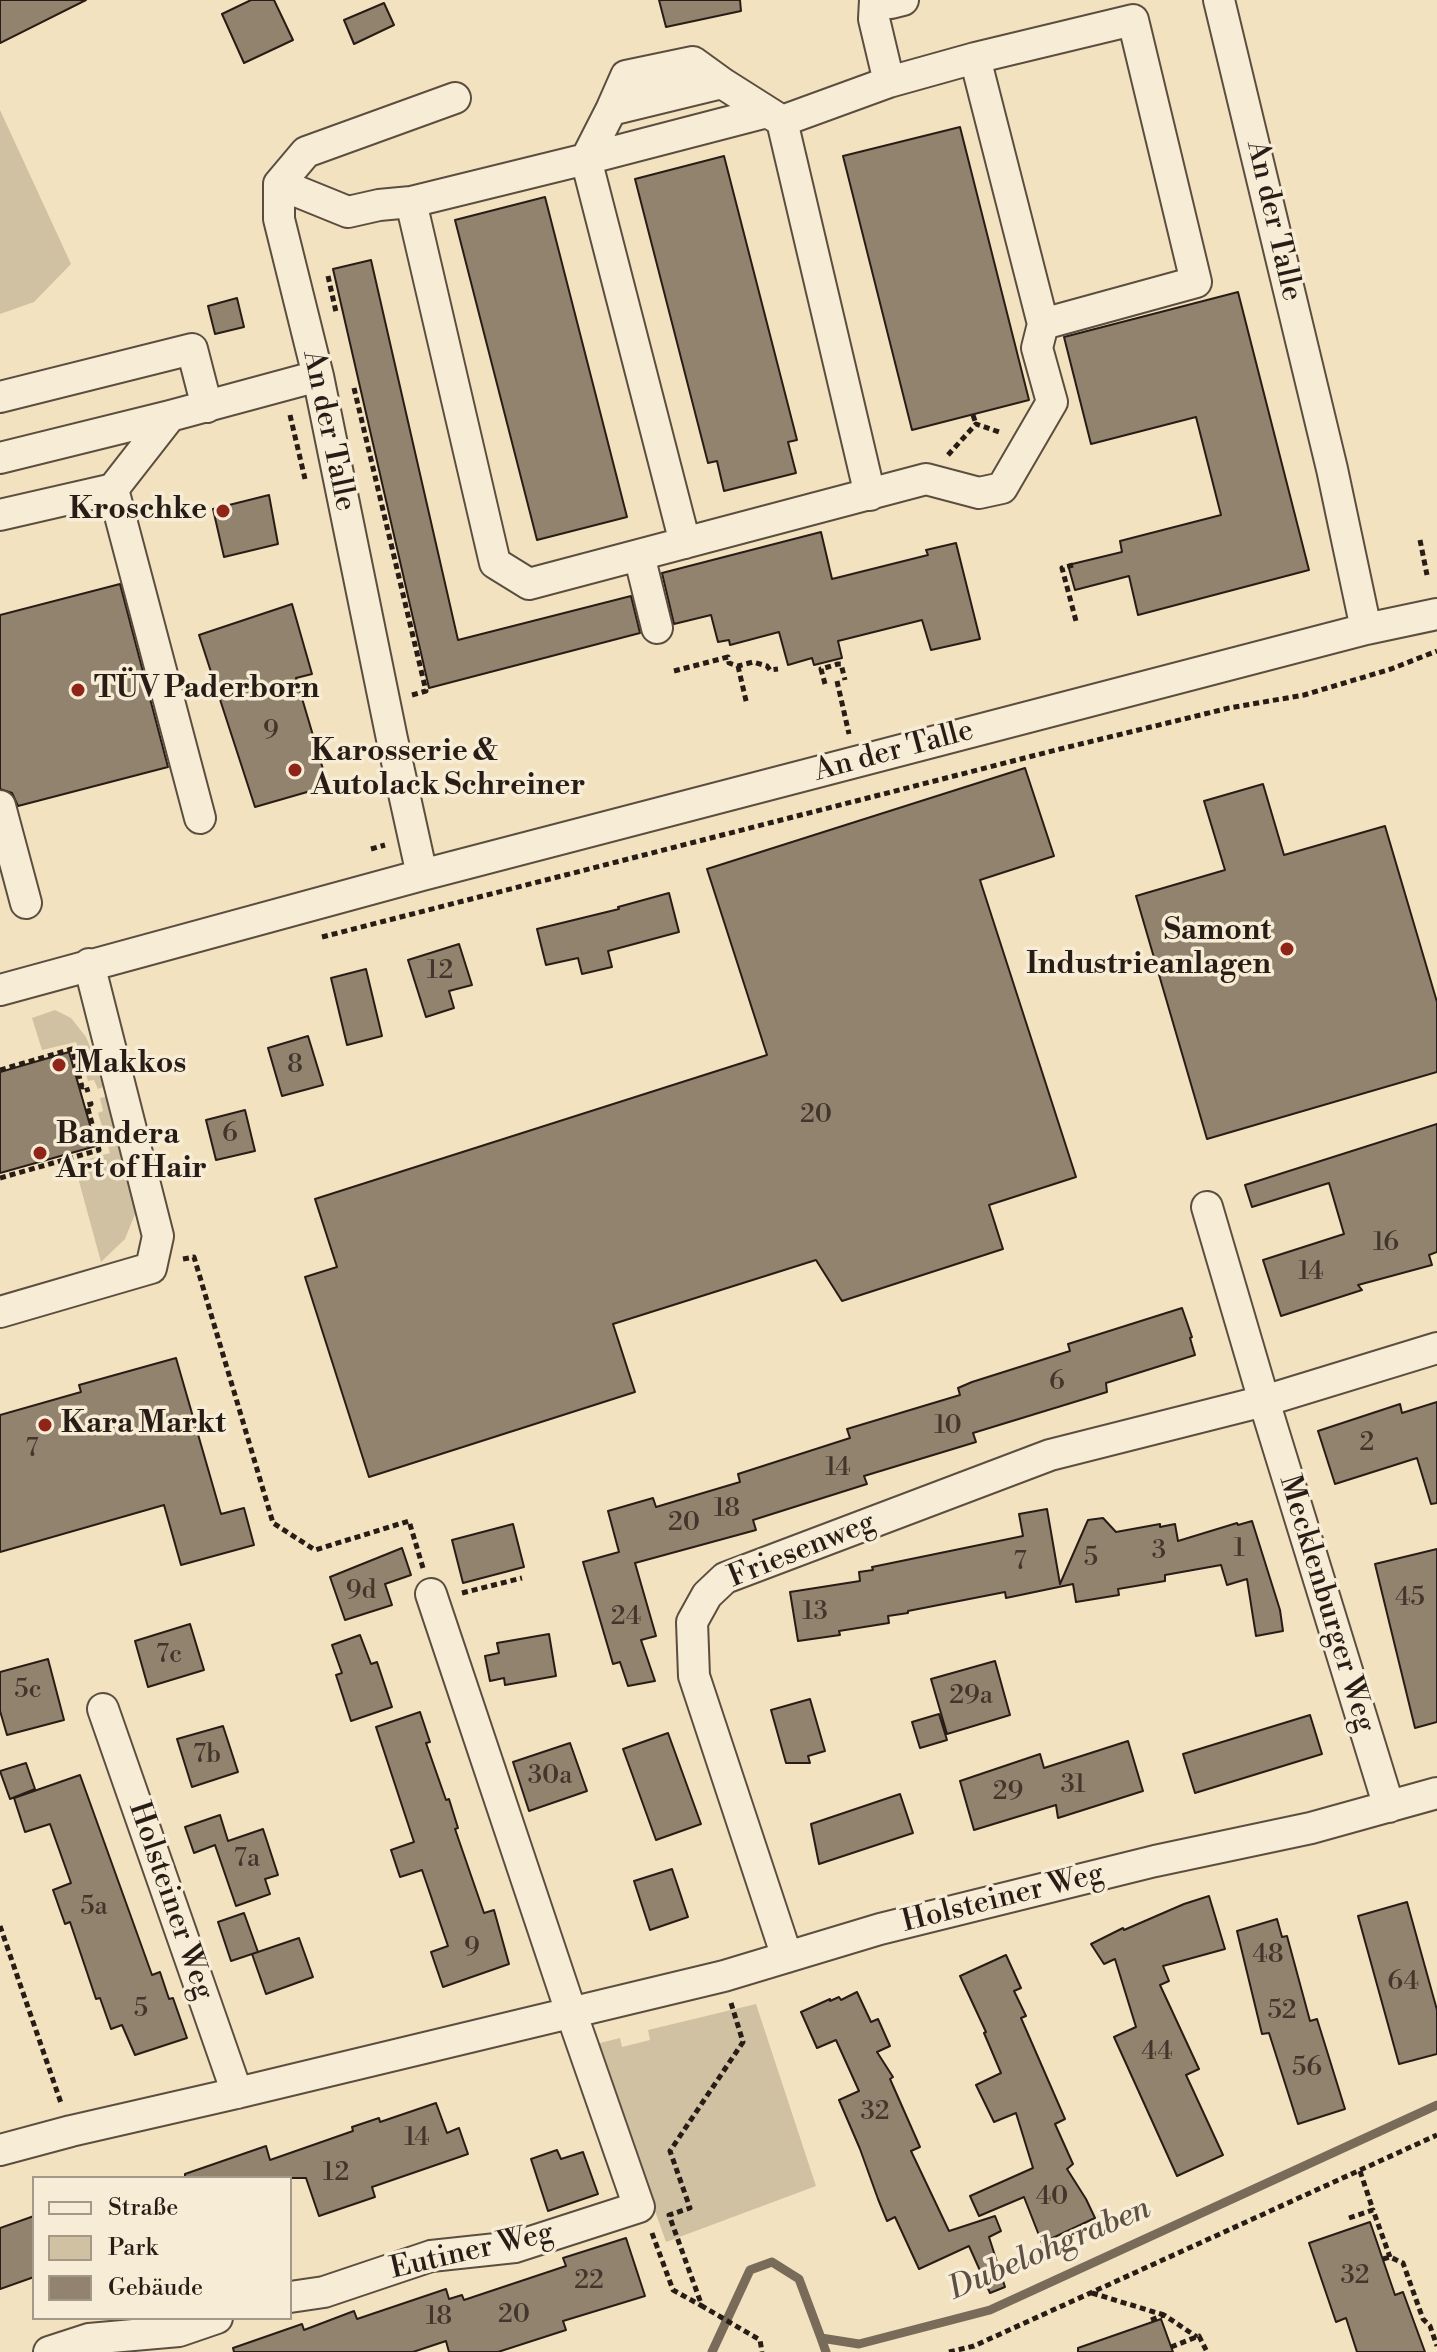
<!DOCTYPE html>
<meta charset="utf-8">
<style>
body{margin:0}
#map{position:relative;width:1437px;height:2352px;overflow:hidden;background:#f3e2bf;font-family:"Libre Bodoni",serif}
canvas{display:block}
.legend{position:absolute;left:32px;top:2176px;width:260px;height:144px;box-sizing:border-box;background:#f7ecd5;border:2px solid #a49989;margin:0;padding:10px 14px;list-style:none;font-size:24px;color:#281d16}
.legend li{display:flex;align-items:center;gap:16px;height:40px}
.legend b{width:40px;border:2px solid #a49989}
</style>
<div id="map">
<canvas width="1437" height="2352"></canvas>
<ul class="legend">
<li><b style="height:10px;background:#f7ecd5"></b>Straße</li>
<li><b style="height:22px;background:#d0c1a2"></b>Park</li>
<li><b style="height:22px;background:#92836e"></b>Gebäude</li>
</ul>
</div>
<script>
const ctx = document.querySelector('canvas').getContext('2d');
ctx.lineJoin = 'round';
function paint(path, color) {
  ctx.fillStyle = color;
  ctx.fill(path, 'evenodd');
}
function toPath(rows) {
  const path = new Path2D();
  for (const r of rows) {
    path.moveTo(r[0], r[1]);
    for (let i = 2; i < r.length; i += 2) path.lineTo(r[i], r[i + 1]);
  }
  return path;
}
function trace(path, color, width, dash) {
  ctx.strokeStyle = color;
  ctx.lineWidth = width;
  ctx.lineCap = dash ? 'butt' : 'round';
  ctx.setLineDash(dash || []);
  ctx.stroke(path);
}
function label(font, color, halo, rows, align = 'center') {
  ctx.font = font + ' "Libre Bodoni",serif';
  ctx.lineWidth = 7;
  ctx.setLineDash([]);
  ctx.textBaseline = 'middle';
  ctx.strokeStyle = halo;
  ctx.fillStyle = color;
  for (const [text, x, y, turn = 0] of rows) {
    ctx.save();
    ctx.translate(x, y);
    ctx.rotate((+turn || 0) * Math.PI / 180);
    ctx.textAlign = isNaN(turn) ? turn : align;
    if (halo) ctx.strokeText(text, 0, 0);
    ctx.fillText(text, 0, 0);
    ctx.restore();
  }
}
paint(toPath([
 [0,110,71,264,34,302,0,314],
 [55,1010,71,1018,86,1037,106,1086,98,1089,94,1080,88,1081,76,1042,42,1050,32,1018],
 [109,1096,137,1209,125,1239,101,1262,74,1163,110,1153,98,1113,103,1111,100,1098],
 [756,2004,816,2186,666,2242,596,2044,620,2038,622,2047,650,2040,648,2030]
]), '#d0c1a2');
trace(toPath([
 [821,2338,826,2352],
 [712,2352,750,2270,772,2262,799,2279,821,2338,859,2344,990,2310,1437,2105]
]), '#786b59', 9);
const building = toPath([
 [0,0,86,0,0,43,0,0],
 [251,0,274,0,293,40,244,63,222,14,251,0],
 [659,0,740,0,741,11,666,27,659,0],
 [384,3,394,25,354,44,344,20,384,3],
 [960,127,1029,400,912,430,843,156,960,127],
 [724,156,797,440,788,442,796,473,724,491,717,461,708,463,635,179,724,156],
 [545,197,627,517,537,540,455,220,545,197],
 [371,260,458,640,631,596,640,633,429,688,333,269,371,260],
 [1238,292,1309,570,1138,615,1129,576,1075,590,1068,565,1122,552,1120,541,1221,515,1196,417,1091,444,1064,337,1238,292],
 [237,298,244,327,215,334,208,306,237,298],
 [269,495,278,544,224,557,213,509,269,495],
 [821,532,832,579,928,555,926,550,956,543,980,639,931,650,922,620,838,641,842,658,814,665,812,658,788,665,779,632,730,645,729,640,718,642,711,615,674,624,662,573,821,532],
 [120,584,168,767,18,806,12,793,0,789,0,615,120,584],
 [292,604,312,674,296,678,328,786,255,807,199,635,292,604],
 [1025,768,1054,856,980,880,1076,1177,989,1205,1003,1249,842,1301,816,1260,613,1324,635,1392,369,1477,305,1277,337,1267,315,1199,767,1055,707,869,1025,768],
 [1263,784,1284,855,1385,826,1437,1002,1437,1072,1207,1139,1136,896,1225,870,1204,801,1263,784],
 [669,893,679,932,608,951,612,967,582,974,578,958,546,965,537,929,619,909,618,907,669,893],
 [459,944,472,985,449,991,454,1008,426,1017,408,960,459,944],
 [366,969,382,1036,347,1045,331,978,366,969],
 [308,1036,323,1085,282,1096,268,1048,308,1036],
 [69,1052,96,1146,0,1173,0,1072,69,1052],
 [245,1110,255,1151,216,1160,206,1120,245,1110],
 [1437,1124,1437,1252,1429,1255,1432,1265,1358,1285,1362,1290,1281,1316,1263,1260,1344,1234,1329,1183,1252,1207,1245,1185,1437,1124],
 [1182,1308,1192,1337,1190,1338,1195,1355,1106,1383,1107,1392,973,1433,976,1442,864,1476,867,1484,753,1520,756,1530,635,1563,656,1636,641,1640,655,1681,628,1686,620,1662,613,1664,583,1562,619,1552,608,1511,653,1498,656,1507,740,1482,738,1474,850,1438,847,1429,960,1395,958,1388,972,1382,1070,1351,1068,1344,1182,1308],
 [176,1358,221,1514,244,1508,254,1545,181,1565,164,1505,0,1552,0,1415,81,1392,79,1385,176,1358],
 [1437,1402,1437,1503,1431,1504,1417,1458,1335,1484,1318,1431,1400,1404,1402,1413,1437,1402],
 [1047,1509,1060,1584,1088,1520,1103,1518,1116,1532,1160,1524,1160,1527,1175,1524,1178,1541,1237,1523,1238,1525,1252,1521,1280,1610,1283,1631,1256,1636,1247,1579,1227,1585,1221,1565,1165,1575,1165,1581,1118,1589,1119,1595,1076,1602,1073,1584,1006,1598,1005,1592,908,1611,908,1613,888,1616,889,1623,839,1631,840,1635,798,1641,790,1592,860,1581,859,1572,873,1570,872,1567,1023,1536,1019,1514,1047,1509],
 [513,1524,524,1567,463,1583,452,1540,513,1524],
 [402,1548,411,1575,385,1584,392,1605,345,1620,330,1577,402,1548],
 [1437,1549,1437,1722,1415,1728,1375,1564,1437,1549],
 [190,1624,204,1670,148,1687,135,1641,190,1624],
 [549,1634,556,1676,505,1685,504,1678,490,1681,485,1656,499,1653,497,1643,549,1634],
 [360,1635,371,1664,377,1662,392,1707,351,1721,336,1675,342,1673,332,1645,360,1635],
 [48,1659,64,1720,7,1735,0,1711,0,1672,48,1659],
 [995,1661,1010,1715,947,1734,931,1679,995,1661],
 [810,1699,825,1751,808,1756,810,1763,786,1763,771,1710,810,1699],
 [420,1712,430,1742,426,1743,446,1800,449,1799,458,1828,455,1829,484,1913,494,1910,509,1964,443,1987,431,1952,448,1946,422,1870,400,1877,391,1850,414,1842,376,1727,420,1712],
 [939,1714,947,1740,920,1748,912,1722,939,1714],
 [1310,1715,1322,1754,1195,1793,1183,1754,1310,1715],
 [223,1726,238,1772,192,1787,177,1739,223,1726],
 [668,1733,701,1824,656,1840,623,1749,668,1733],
 [1128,1741,1143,1791,1058,1818,1056,1805,974,1830,960,1781,1040,1754,1044,1768,1128,1741],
 [570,1743,587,1791,529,1811,513,1762,570,1743],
 [26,1763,35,1789,10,1799,0,1771,26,1763],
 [80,1775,152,1975,160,1972,169,1999,173,1998,187,2038,135,2055,122,2025,111,2029,100,1998,96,1999,70,1922,65,1924,53,1890,71,1883,50,1824,25,1832,14,1798,80,1775],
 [900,1794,913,1833,819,1864,811,1824,900,1794],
 [220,1815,228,1841,263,1829,278,1875,265,1879,270,1894,236,1906,215,1845,194,1853,185,1827,220,1815],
 [672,1869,688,1917,650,1930,634,1881,672,1869],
 [1209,1896,1225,1949,1163,1966,1169,1981,1160,1985,1199,2069,1186,2075,1223,2155,1177,2176,1114,2037,1136,2027,1115,1959,1104,1964,1091,1944,1123,1928,1124,1930,1184,1904,1209,1896],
 [1407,1902,1437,2010,1437,2054,1399,2064,1358,1916,1407,1902],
 [244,1913,258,1952,231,1961,218,1922,244,1913],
 [1277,1919,1282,1937,1287,1936,1310,2021,1317,2019,1345,2109,1298,2124,1269,2033,1262,2034,1237,1931,1277,1919],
 [299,1938,313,1977,266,1994,252,1954,299,1938],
 [1006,1955,1021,1988,1014,1991,1026,2016,1021,2018,1065,2119,1055,2124,1073,2164,1067,2169,1086,2199,1095,2218,1042,2243,1024,2197,979,2216,970,2196,1033,2168,1016,2113,994,2122,976,2085,1001,2073,984,2033,986,2032,960,1976,1006,1955],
 [857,1992,871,2022,878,2019,890,2046,877,2052,893,2077,890,2079,920,2147,911,2151,949,2231,995,2216,1001,2231,989,2237,1005,2287,990,2293,969,2246,919,2269,895,2217,887,2221,878,2199,860,2149,839,2100,859,2091,836,2040,817,2048,801,2012,830,1999,830,2001,839,1997,841,2000,857,1992],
 [436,2103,447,2133,459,2128,468,2154,372,2187,375,2197,319,2216,306,2178,185,2178,185,2174,266,2146,270,2160,353,2131,352,2127,379,2118,380,2122,436,2103],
 [557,2150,561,2159,583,2152,598,2194,548,2211,531,2159,557,2150],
 [34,2216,34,2277,0,2289,0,2228,34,2216],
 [1370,2222,1395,2295,1403,2292,1425,2352,1357,2352,1346,2318,1336,2322,1309,2243,1370,2222],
 [626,2238,645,2296,563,2321,566,2330,498,2352,449,2352,446,2341,413,2352,234,2352,233,2348,302,2324,304,2330,354,2311,357,2319,446,2289,449,2299,462,2295,464,2300,566,2266,563,2258,626,2238],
 [1161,2319,1173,2352,1078,2352,1078,2348,1161,2319]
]);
paint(building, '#92836e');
trace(building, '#281d16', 2);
const minor = toPath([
 [875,0,874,19,889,82],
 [885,0,891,3,903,0],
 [1219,0,1332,469,1366,629],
 [975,58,1043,324,1037,348,1052,402,1002,488,979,493,926,479,529,584,495,563,411,202,586,159,611,110,722,83,782,121,889,82,975,58],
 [975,58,1133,20,1196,282,1043,324],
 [611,110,626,76,693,62,722,83],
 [782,121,870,495],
 [279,184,348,212,379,205,411,202],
 [0,397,192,349,207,407],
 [0,458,170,416,318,376],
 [113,489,200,818],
 [0,515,113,489,170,416],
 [685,543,586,159,767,112],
 [639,555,657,628],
 [0,806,26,903],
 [422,875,392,739,318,376,279,219,279,184,306,152,455,98],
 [0,990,422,875,1366,629,1437,614],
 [1207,1207,1264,1401,1389,1807],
 [0,1312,151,1268,158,1236,89,964],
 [103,1709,237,2093],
 [787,1957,694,1676,692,1622,707,1595,725,1578,1050,1455,1264,1401,1437,1348],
 [0,2150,71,2131,237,2093,724,1976,880,1929,1155,1861,1311,1828,1437,1793],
 [290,2297,324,2292,431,2256,515,2247,639,2207,571,2012,431,1594],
 [49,2352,89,2339,179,2331,217,2318]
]);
trace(minor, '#5b4e40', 34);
trace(toPath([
 [328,276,336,312],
 [354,388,426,691,412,695],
 [290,415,305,479],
 [973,415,976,424],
 [948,455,976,424,999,432],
 [1420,540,1427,575],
 [1073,565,1062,568,1076,621],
 [738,666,747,705],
 [674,671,728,657,729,663,738,666,753,662,767,666,770,670,778,669],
 [837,681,849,734],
 [825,684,821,669,838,664,841,664,845,680],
 [371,849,385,845],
 [322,937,1056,750,1229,708,1304,695,1391,669,1437,651],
 [0,1070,72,1049,82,1087,86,1086,88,1092],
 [0,1178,99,1150,87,1105,91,1104,90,1101],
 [183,1259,194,1257,273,1523,315,1550,409,1521,423,1568],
 [462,1593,522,1578],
 [0,1926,61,2103],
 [731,2003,743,2042,670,2151,690,2208,669,2215,702,2306,760,2340,762,2352],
 [1360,2171,1373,2210],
 [1349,2218,1373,2210,1390,2257],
 [652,2233,673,2290,702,2306],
 [1383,2259,1390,2257,1403,2263,1423,2319,1430,2326,1437,2346],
 [1092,2293,1164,2315],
 [1151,2320,1164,2315,1197,2337],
 [1171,2347,1199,2336,1207,2352],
 [949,2352,974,2346,1437,2135]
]), '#281d16', 5, [6, 4]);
trace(minor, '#f7ecd5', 30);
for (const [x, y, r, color] of [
 [223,511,8,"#8f2418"],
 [78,690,8,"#8f2418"],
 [295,770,8,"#8f2418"],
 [1287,949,8,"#8f2418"],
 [59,1065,8,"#8f2418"],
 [40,1153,8,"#8f2418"],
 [45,1425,8,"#8f2418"]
]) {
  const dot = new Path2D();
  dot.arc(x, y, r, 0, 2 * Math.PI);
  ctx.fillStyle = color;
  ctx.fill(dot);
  trace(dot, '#f7ecd5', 3);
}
label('26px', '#42362c', null, [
 ["9",271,732],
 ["12",440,972],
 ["8",295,1066],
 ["20",816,1116],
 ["6",230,1135],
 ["16",1386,1244],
 ["14",1311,1273],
 ["6",1057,1383],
 ["10",948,1427],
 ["2",1367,1444],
 ["7",32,1450],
 ["14",838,1469],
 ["18",727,1510],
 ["20",684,1524],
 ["1",1239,1550],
 ["3",1159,1552],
 ["5",1091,1559],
 ["7",1020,1563],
 ["9d",361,1592],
 ["45",1410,1599],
 ["13",815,1613],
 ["24",626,1618],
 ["7c",169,1656],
 ["5c",28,1691],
 ["29a",971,1697],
 ["7b",207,1756],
 ["30a",550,1777],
 ["31",1073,1786],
 ["29",1008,1793],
 ["7a",247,1860],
 ["5a",94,1908],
 ["9",472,1949],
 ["48",1268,1956],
 ["64",1403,1983],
 ["5",141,2010],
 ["52",1282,2012],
 ["44",1157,2053],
 ["56",1307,2069],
 ["32",875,2113],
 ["14",417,2139],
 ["12",336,2174],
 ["40",1052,2198],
 ["32",1355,2277],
 ["22",589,2282],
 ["20",514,2316],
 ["18",439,2318]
]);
label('30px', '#281d16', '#f7ecd5', [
 ["An der Talle",1273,221,77],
 ["An der Talle",328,431,78],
 ["An der Talle",894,752,-15],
 ["Friesenweg",802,1551,-22],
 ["Mecklenburger Weg",1326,1604,73],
 ["Holsteiner Weg",1003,1899,-14],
 ["Holsteiner Weg",170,1901,71],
 ["Eutiner Weg",472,2252,-13]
]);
label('bold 30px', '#281d16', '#f7ecd5', [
 ["Kroschke",207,511,"right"],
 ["TÜV Paderborn",94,690],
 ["Karosserie &",311,753],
 ["Autolack Schreiner",311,787],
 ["Samont",1271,932,"right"],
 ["Industrieanlagen",1271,966,"right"],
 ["Makkos",75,1065],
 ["Bandera",56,1136],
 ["Art of Hair",56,1170],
 ["Kara Markt",61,1425]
], 'left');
label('italic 32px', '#5e5143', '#f7ecd5', [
 ["Dubelohgraben",1050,2250,-23]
]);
</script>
